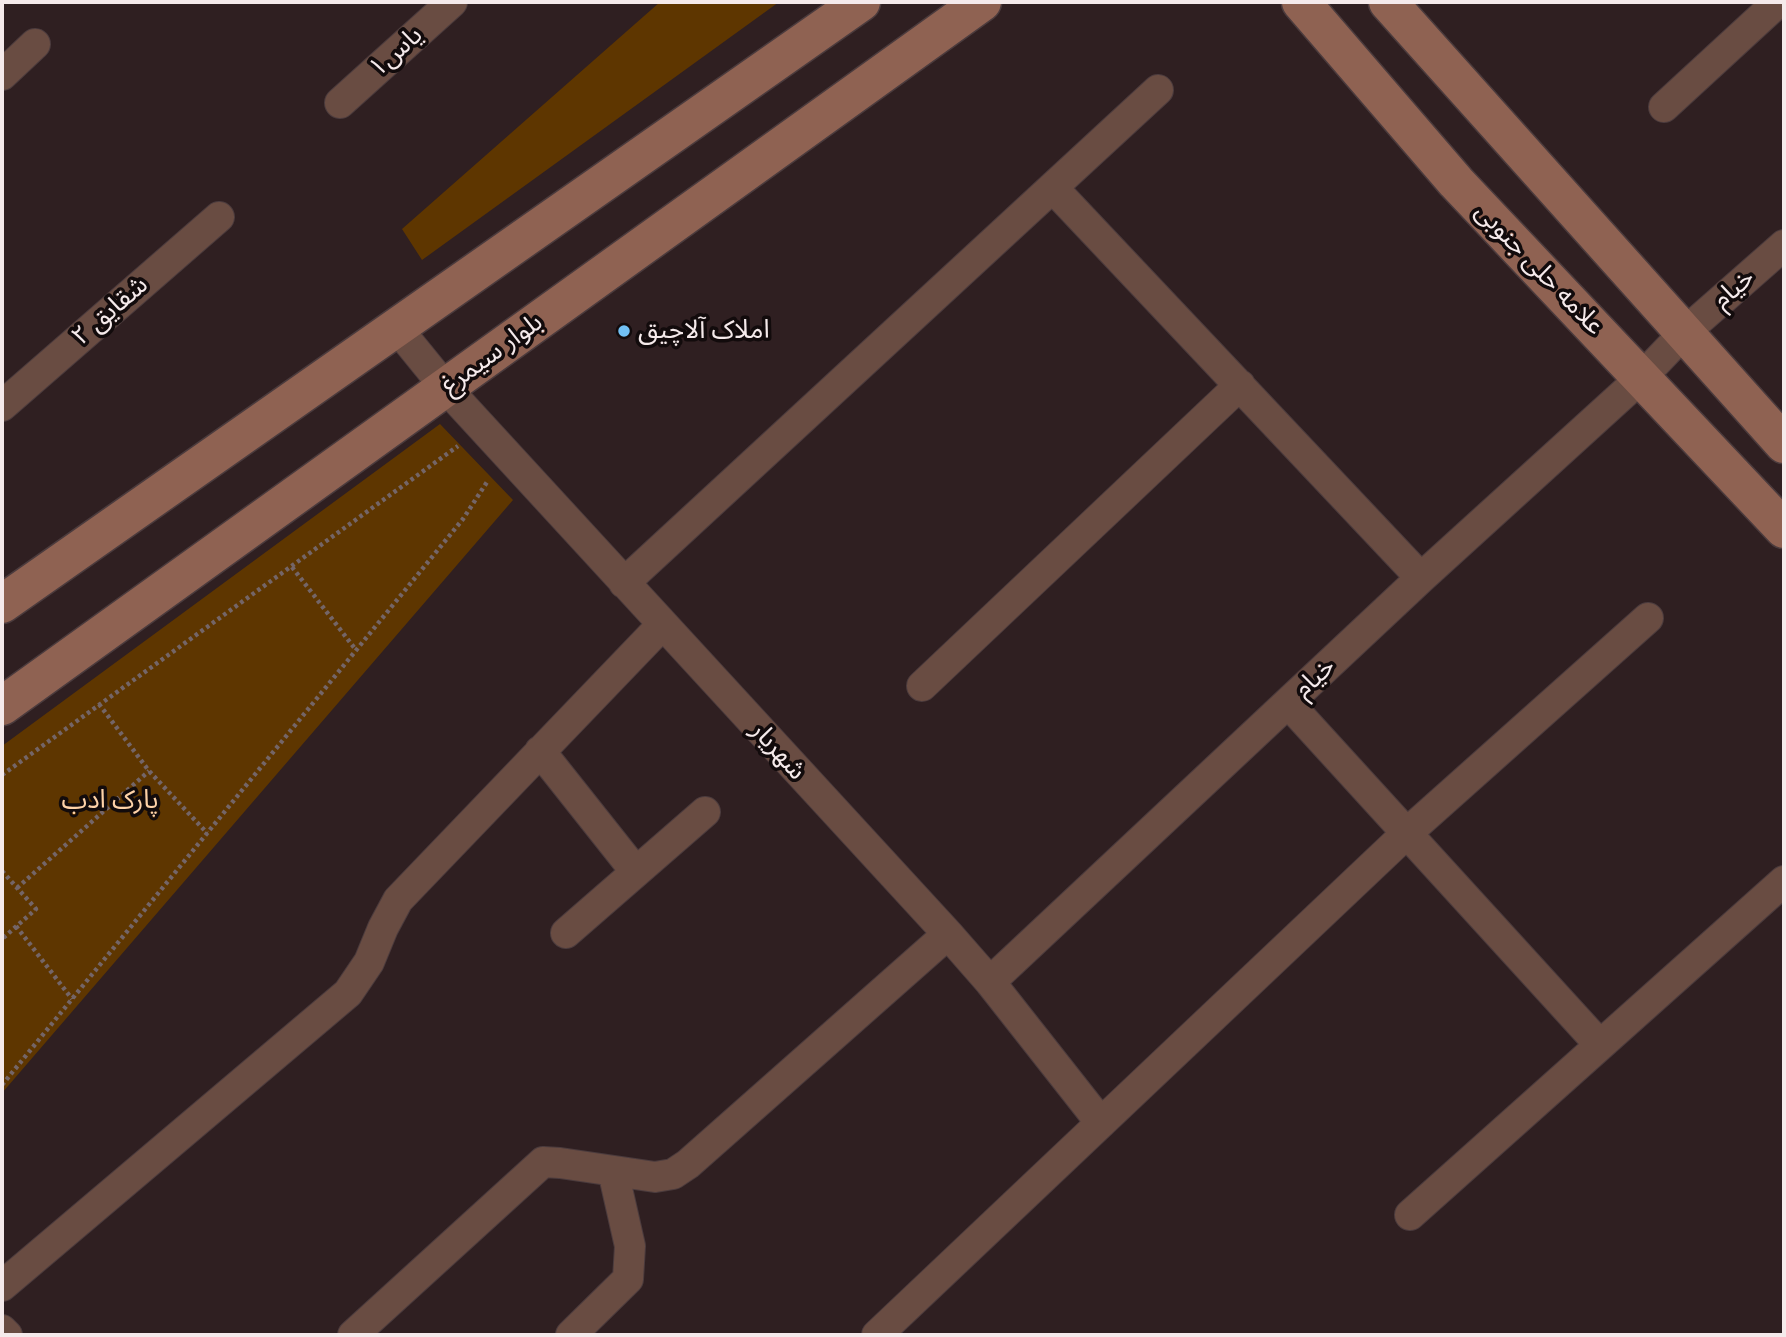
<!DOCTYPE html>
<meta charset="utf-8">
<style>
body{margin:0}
#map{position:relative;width:1786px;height:1337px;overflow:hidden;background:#2f1f21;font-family:Karla,sans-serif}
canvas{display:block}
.frame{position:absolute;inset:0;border:4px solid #f5eaeb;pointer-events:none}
</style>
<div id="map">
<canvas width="1786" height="1337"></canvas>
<div class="frame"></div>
</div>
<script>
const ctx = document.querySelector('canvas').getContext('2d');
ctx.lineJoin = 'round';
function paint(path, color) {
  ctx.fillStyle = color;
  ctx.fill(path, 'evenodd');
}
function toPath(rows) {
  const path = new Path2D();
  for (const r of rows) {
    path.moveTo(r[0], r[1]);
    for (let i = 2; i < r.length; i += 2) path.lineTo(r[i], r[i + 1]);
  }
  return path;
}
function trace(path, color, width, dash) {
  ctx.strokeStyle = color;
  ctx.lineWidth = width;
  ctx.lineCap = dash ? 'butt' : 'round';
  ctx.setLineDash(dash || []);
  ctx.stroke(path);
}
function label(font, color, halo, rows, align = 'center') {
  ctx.font = font + ' Karla,"Noto Sans Arabic",sans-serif';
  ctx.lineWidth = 7;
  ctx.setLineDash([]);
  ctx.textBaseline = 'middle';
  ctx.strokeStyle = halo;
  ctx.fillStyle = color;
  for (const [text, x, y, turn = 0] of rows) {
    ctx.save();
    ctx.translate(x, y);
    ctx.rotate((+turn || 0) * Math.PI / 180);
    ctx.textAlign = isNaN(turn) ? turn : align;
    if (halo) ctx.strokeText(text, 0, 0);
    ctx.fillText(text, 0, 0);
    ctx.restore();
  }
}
paint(toPath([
 [660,2,779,2,422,260,402,229],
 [440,424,513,500,2,1093,2,746]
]), '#5e3600');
const street = toPath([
 [2,75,35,44],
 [340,103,452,2],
 [1664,107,1778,2],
 [1053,188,1421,578],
 [397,328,445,387,948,934,990,982,1101,1123],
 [2,406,219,217],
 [624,583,1158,90],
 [922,686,1240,385],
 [1288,703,1600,1045],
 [540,751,636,872],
 [566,933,705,812],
 [990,982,1421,578,1642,377,1684,333,1784,245],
 [1410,1215,1784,881],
 [2,1286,348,993,369,962,383,928,398,900,663,624],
 [2,1330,7,1335],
 [353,1335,543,1162,560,1163,655,1177,673,1174,688,1164,948,934],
 [571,1335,628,1279,630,1246,613,1171],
 [877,1335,1407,833,1648,618]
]);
const secondary = toPath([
 [1301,2,1456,182,1784,529],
 [1388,2,1784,444],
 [2,604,861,2],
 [2,706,982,2]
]);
trace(street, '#4b3b3d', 32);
trace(secondary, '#4b3b3d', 41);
trace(toPath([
 [292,567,356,650],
 [99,704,149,771,207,833],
 [2,775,458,446],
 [2,871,36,909,2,939],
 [17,888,149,771],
 [16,926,72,999],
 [2,1085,463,519,487,482,486,480]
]), '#746567', 4.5, [3.5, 3.5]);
trace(street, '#694c42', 30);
trace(secondary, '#8f6252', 38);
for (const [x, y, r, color] of [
 [624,331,7,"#72c1f5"]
]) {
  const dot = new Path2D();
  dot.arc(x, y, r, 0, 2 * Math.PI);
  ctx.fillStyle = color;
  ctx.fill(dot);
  trace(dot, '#120b0c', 2.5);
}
label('26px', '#f5eaeb', '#120b0c', [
 ["یاس۱",396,52,-42],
 ["علامه حلی جنوبی",1539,269,46],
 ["خیام",1734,289,-41],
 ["شقایق ۲",110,311,-41],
 ["بلوار سیمرغ",492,354,-36],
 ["خیام",1315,678,-43],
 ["شهریار",778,751,48]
]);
label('26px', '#f5eaeb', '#120b0c', [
 ["املاک آلاچیق",638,331]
], 'left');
label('26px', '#fed2a7', '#120b0c', [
 ["پارک ادب",110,801]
]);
</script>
